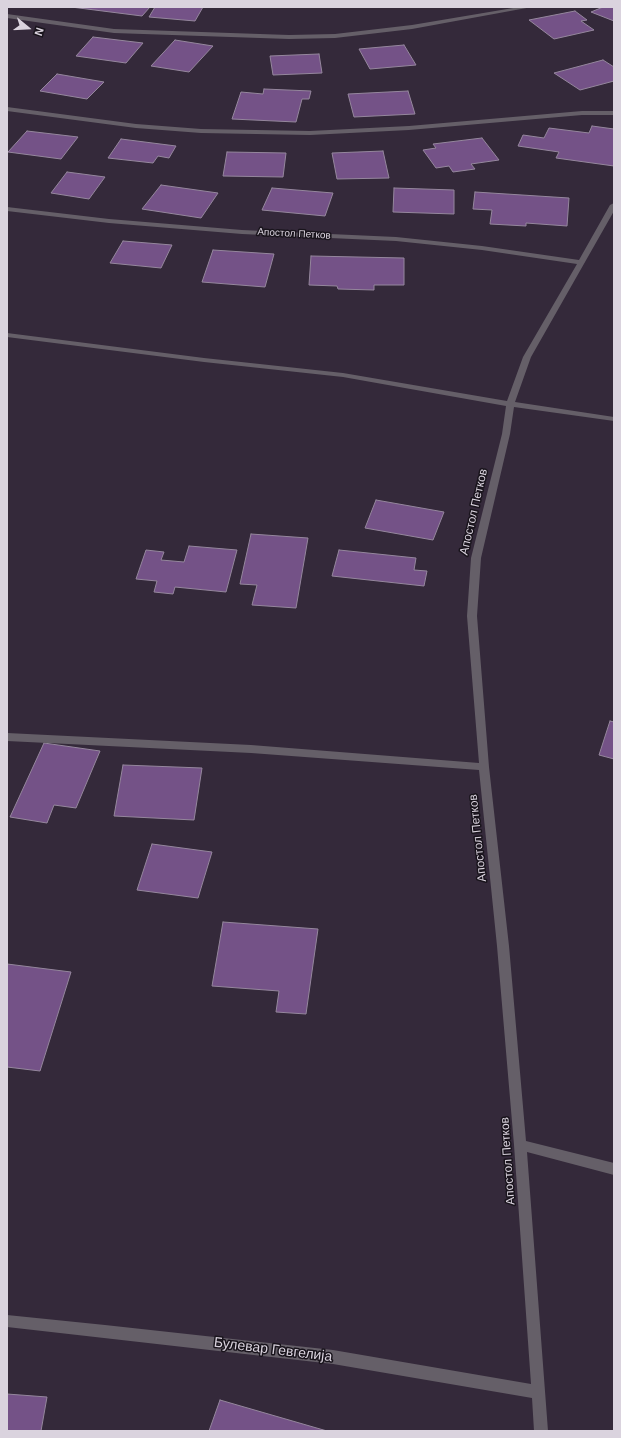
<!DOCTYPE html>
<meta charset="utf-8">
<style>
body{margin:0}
#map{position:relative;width:621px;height:1438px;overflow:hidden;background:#34293a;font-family:Helvetica,sans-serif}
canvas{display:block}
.frame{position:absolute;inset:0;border:8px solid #dad3de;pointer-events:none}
.north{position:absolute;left:8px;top:8px;width:40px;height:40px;-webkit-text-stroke:3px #19141c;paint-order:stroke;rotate:108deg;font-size:11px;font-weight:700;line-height:16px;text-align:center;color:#dad3de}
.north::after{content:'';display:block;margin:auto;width:14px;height:18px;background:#dad3de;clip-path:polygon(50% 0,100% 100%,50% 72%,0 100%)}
</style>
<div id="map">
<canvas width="621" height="1438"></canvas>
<div class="frame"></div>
<div class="north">N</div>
</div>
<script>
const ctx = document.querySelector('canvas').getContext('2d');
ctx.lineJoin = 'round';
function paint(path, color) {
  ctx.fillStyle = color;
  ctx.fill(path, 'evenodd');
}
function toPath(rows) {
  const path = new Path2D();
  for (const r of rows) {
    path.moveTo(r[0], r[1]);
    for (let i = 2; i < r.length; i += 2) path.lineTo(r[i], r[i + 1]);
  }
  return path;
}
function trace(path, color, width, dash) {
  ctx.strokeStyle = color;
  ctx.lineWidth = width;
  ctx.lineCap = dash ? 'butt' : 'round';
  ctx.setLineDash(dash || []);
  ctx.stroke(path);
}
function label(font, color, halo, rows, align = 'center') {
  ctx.font = font + ' Helvetica,sans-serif';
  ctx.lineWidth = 3;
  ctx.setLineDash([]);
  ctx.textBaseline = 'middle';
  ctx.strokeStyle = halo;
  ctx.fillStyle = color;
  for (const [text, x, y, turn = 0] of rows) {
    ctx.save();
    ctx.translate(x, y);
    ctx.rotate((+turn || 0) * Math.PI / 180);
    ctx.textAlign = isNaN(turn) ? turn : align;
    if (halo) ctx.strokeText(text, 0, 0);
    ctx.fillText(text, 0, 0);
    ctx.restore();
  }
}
const building = toPath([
 [71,7,150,7,142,16,71,7],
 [155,7,203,7,195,21,149,17,155,7],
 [603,7,614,7,614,21,591,12,603,7],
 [575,11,587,20,581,21,594,30,554,39,529,20,575,11],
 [93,37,143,43,126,63,76,56,93,37],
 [175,40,213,46,189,72,151,66,175,40],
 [404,45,416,65,370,69,359,49,404,45],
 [319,54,322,73,273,75,270,56,319,54],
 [603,60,614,67,614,81,580,90,554,73,603,60],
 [57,74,104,82,87,99,40,91,57,74],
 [264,89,311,91,309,99,302,99,296,122,232,119,241,92,263,94,264,89],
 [408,91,415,114,354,117,348,94,408,91],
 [592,126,614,129,614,166,556,158,559,152,518,146,523,135,544,138,549,128,589,133,592,126],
 [27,131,78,137,61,159,8,152,27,131],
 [482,138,499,160,471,164,475,169,453,172,449,166,436,168,423,150,436,148,433,144,482,138],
 [121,139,176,146,169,158,158,156,153,163,108,158,121,139],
 [383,151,389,178,337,179,332,153,383,151],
 [227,152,286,153,283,177,223,176,227,152],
 [67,172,105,177,89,199,51,193,67,172],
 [161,185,218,193,201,218,142,209,161,185],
 [272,188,333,193,325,216,262,210,272,188],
 [394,188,454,190,454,214,393,212,394,188],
 [475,192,569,198,567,226,526,223,526,226,490,224,492,210,473,209,475,192],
 [123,241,172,245,161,268,110,263,123,241],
 [213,250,274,254,265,287,202,282,213,250],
 [311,256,404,258,404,285,374,285,374,290,338,289,337,286,309,285,311,256],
 [376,500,444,512,433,540,365,528,376,500],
 [251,534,308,538,296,608,252,605,257,585,240,584,251,534],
 [189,546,237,550,226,592,175,587,173,594,154,592,157,581,136,579,146,550,164,552,161,560,184,562,189,546],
 [339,550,416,558,414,570,427,571,424,586,332,576,339,550],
 [610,721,614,722,614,759,599,755,610,721],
 [44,743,100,751,76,808,54,805,47,823,10,817,44,743],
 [123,765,202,768,194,820,114,816,123,765],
 [152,844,212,852,198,898,137,890,152,844],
 [223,922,318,929,306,1014,276,1012,279,991,212,986,223,922],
 [7,964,71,972,40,1071,7,1067,7,964],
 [7,1394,47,1397,41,1431,7,1431,7,1394],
 [220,1400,327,1431,209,1431,220,1400]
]);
paint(building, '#745287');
trace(building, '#95879d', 1);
paint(toPath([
 [519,7,532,7,412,29,335,38,289,39,114,33,7,18,7,14,114,29,289,35,335,34,412,25,519,7],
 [7,107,136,124,201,129,310,131,409,126,582,111,614,111,614,115,582,115,409,130,310,135,201,133,136,128,7,111,7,107],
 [614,203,614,211,531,357,515,402,614,417,614,421,514,407,510,434,481,558,477,616,489,767,509,946,526,1141,614,1163,614,1175,527,1152,548,1431,534,1431,532,1398,333,1364,7,1327,7,1315,105,1325,333,1350,531,1384,514,1145,497,946,479,770,251,753,7,741,7,733,251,745,479,763,467,616,471,558,502,434,506,406,343,377,204,362,7,337,7,333,204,358,343,373,507,401,523,357,577,264,482,250,396,241,242,234,109,223,7,211,7,207,109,219,242,230,396,237,482,246,579,260,610,205,614,203]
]), '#655f68');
label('10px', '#dad3de', '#19141c', [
 ["Апостол Петков",294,234,3]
]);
label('12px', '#dad3de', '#19141c', [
 ["Апостол Петков",474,512,-77],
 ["Апостол Петков",478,838,-96],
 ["Апостол Петков",508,1161,-94]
]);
label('14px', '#dad3de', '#19141c', [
 ["Булевар Гевгелија",273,1350,7]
]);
</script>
